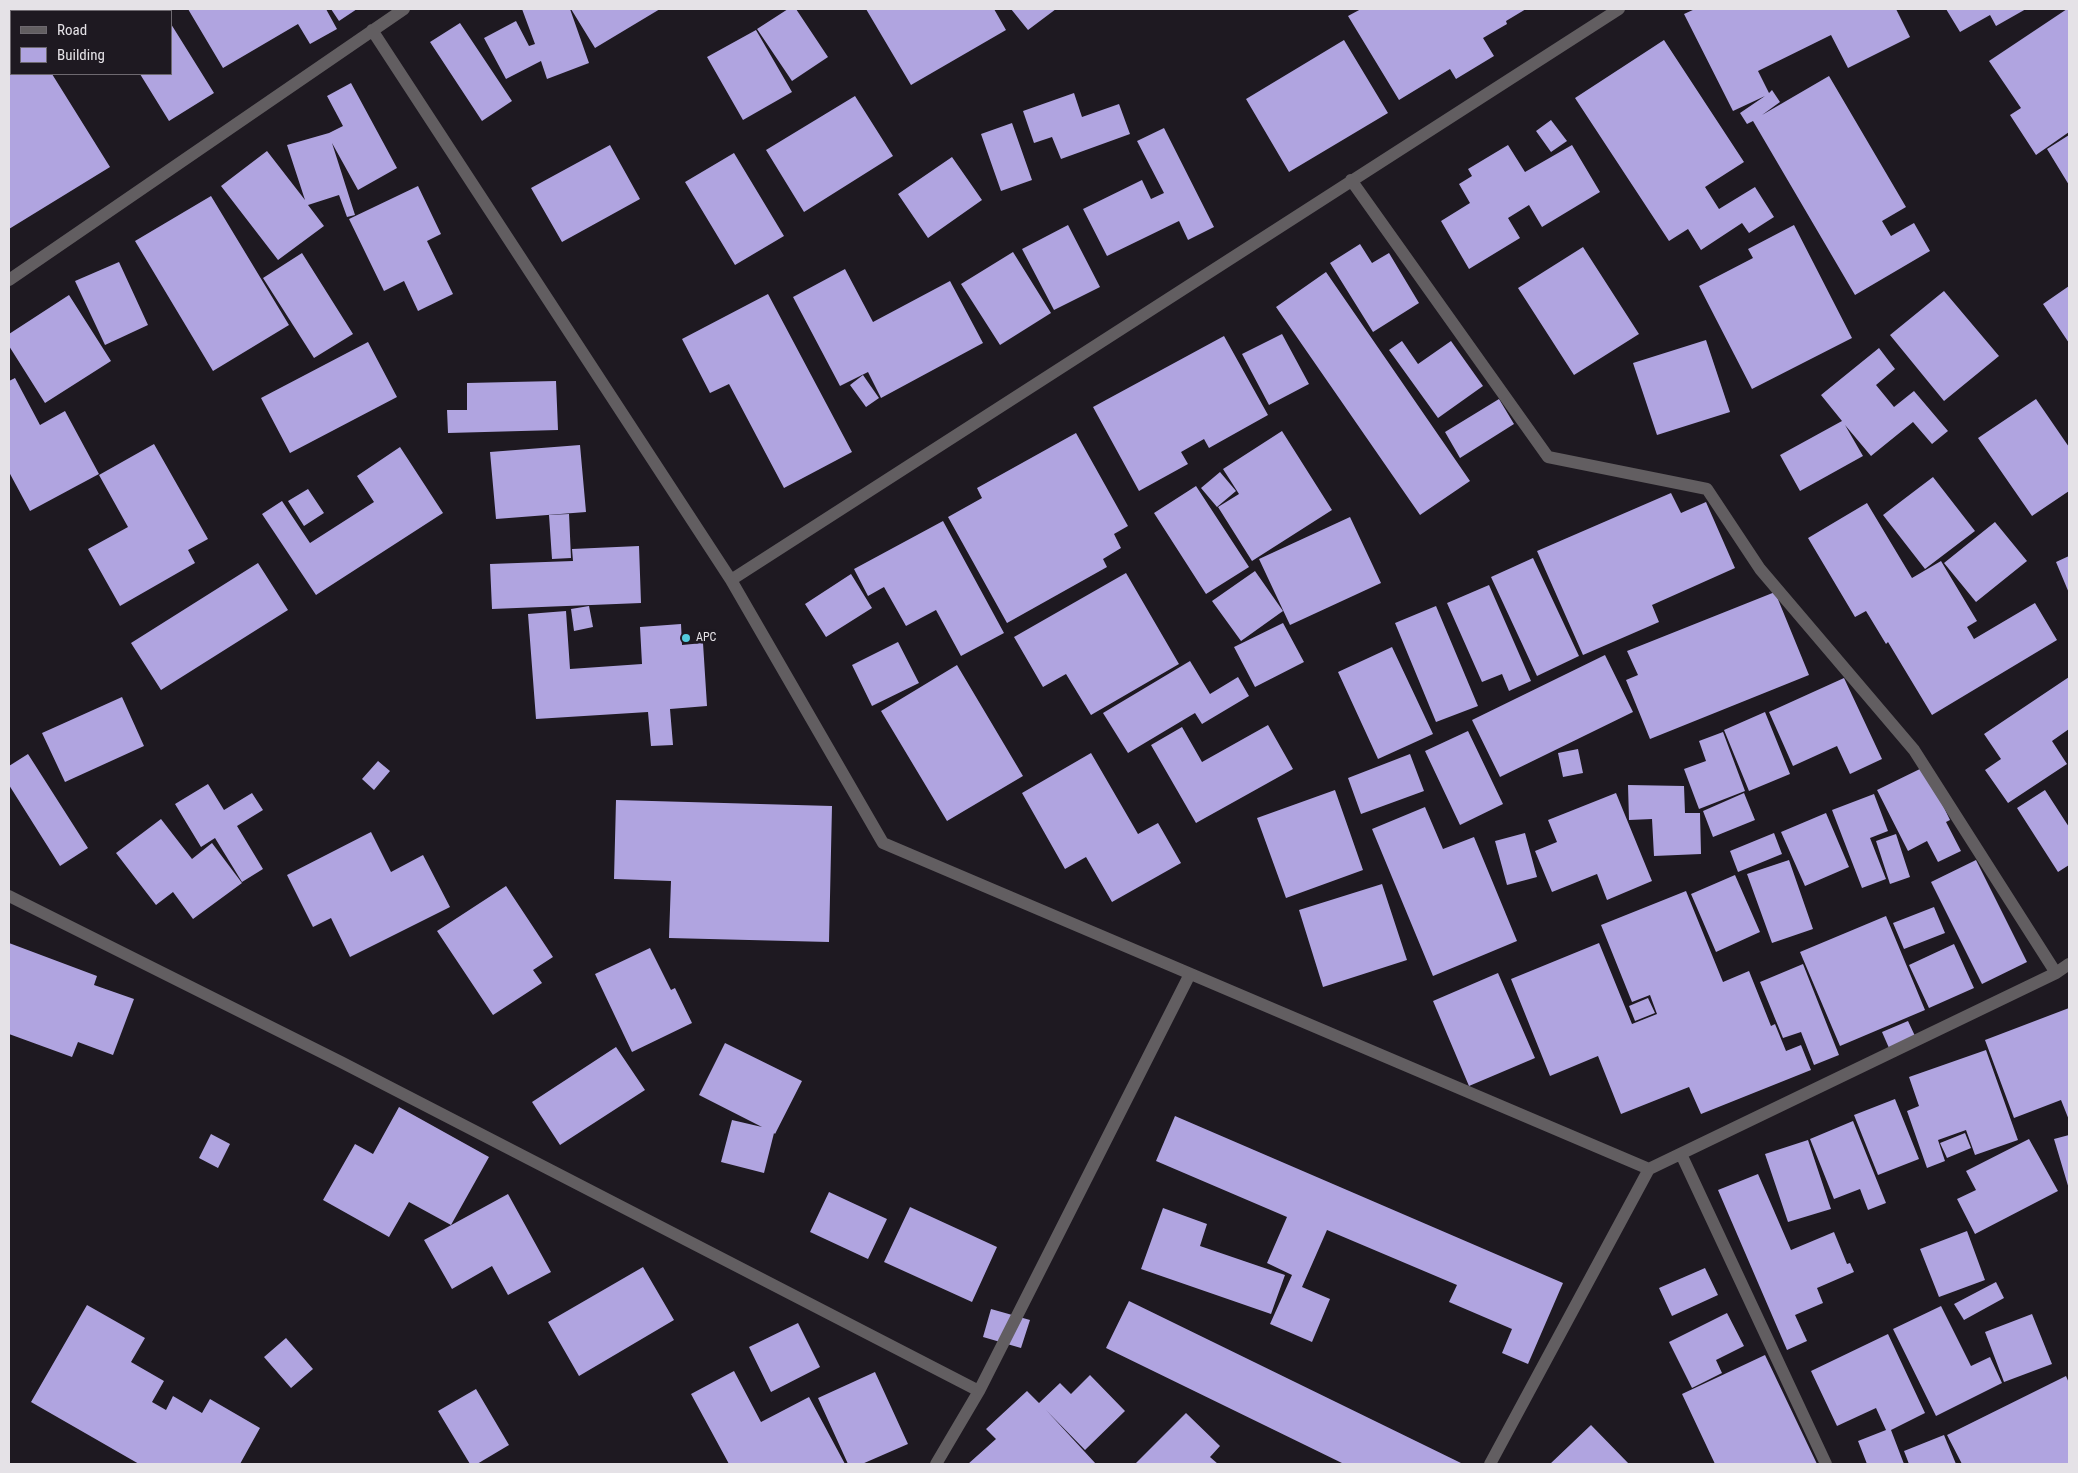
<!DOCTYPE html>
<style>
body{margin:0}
#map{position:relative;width:2078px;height:1473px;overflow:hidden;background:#1e1921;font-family:"Roboto Condensed",sans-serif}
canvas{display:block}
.frame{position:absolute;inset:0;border:10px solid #e5e2e7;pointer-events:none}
.legend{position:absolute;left:10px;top:10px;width:162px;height:65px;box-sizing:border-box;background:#1e1921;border:1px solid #6e6970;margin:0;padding:6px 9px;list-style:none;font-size:15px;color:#e5e2e7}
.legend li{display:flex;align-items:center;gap:10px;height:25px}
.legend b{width:25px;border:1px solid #6e6970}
</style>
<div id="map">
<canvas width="2078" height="1473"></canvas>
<div class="frame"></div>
<ul class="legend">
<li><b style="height:6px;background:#625e61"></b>Road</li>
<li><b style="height:14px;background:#b0a4e0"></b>Building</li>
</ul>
</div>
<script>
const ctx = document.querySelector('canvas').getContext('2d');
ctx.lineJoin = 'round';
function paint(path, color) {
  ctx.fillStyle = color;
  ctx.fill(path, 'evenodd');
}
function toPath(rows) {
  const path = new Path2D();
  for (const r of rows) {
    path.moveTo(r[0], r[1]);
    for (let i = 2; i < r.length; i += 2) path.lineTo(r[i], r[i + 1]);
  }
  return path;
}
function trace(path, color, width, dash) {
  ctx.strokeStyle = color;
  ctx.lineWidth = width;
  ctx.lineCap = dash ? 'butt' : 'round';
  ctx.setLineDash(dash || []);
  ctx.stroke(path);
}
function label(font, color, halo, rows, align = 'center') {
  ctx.font = font + ' "Roboto Condensed",sans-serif';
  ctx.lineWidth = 5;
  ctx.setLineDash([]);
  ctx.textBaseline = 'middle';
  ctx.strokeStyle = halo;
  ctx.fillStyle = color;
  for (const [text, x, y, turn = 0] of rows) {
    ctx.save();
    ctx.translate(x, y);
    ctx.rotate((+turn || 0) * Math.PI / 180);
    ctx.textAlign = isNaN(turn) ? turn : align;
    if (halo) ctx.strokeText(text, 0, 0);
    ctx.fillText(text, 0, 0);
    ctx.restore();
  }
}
paint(toPath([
 [141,9,162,9,163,11,137,11],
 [188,9,326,9,337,29,310,44,298,24,223,68],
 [331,9,357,9,339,21],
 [522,9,570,9,589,63,547,79,541,61,506,79,484,38,516,21,529,46,535,44],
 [571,9,660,9,595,48],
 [788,9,796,9,828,57,792,81,757,29],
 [866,9,994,9,1006,30,911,85],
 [1011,9,1056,9,1028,30],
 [1361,9,1526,9,1506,21,1507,24,1483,38,1494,56,1456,79,1450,69,1399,100,1348,16],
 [1695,9,1896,9,1910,37,1848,68,1831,35,1758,71,1769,93,1772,90,1780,102,1762,115,1829,76,1906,207,1882,221,1891,236,1914,223,1930,251,1855,295,1753,121,1747,124,1740,113,1765,96,1733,111,1684,14],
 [1946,9,2026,9,1996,26,1990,15,1960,32],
 [2067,9,2069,9,2069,132,2036,155,2010,115,2021,108,1989,61],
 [11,20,11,74,52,74,110,167,9,229,9,22],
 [460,23,512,101,482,121,430,42],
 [171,24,214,93,169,121,140,74,171,74],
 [756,30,792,92,743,120,707,57],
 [1344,40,1388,113,1289,172,1246,99],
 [1664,40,1744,162,1705,187,1719,209,1755,187,1774,217,1749,233,1742,223,1701,250,1688,229,1669,241,1575,98],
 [351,83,397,168,358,190,332,143,355,215,347,217,339,195,308,205,324,226,278,260,221,186,267,151,305,200,287,145,329,133,343,126,327,96],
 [1074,93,1082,117,1119,104,1130,134,1061,159,1052,137,1034,143,1023,111],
 [855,96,893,156,804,212,766,150],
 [1551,120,1567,141,1551,152,1536,131],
 [1012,123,1032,180,1001,191,981,134],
 [1164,128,1214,227,1188,240,1179,221,1107,256,1083,209,1142,180,1151,199,1164,193,1137,141],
 [2069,135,2069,185,2047,149],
 [610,145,640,199,562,242,531,188],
 [1508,145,1525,172,1572,145,1600,192,1542,227,1529,205,1508,218,1520,238,1469,269,1441,221,1470,203,1459,184,1472,176,1468,169],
 [734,153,784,236,735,265,685,182],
 [952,157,982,200,928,238,898,194],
 [418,186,441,234,427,241,453,294,418,311,404,281,384,291,349,219],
 [211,196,289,325,213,371,135,241],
 [1068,225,1100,287,1054,310,1022,249],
 [1794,225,1852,338,1752,389,1699,286,1753,258,1748,249],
 [1360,244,1372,263,1389,253,1419,303,1373,332,1330,263],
 [1583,247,1639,334,1574,375,1518,288],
 [1013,252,1051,313,1000,345,961,284],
 [302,253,353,334,314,358,263,278],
 [119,262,148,325,105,345,75,281],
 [845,269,873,322,950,281,983,343,881,398,868,372,840,386,793,297],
 [1326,272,1470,481,1420,515,1276,307],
 [2069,286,2069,343,2043,304],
 [1944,291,1999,356,1944,401,1890,335],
 [768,294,852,452,784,488,729,384,710,393,682,339],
 [69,295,111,361,45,403,9,346,9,334],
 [1282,334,1309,384,1269,405,1242,354],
 [1224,336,1268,415,1209,448,1204,439,1181,452,1188,464,1139,491,1093,407],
 [1706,340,1730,412,1657,435,1633,363],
 [1402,341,1418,364,1451,341,1483,386,1438,418,1389,350],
 [368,342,397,397,290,453,261,398],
 [1879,348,1895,369,1876,385,1894,407,1914,391,1948,431,1932,444,1913,422,1871,456,1845,425,1863,456,1800,491,1780,455,1842,421,1821,395],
 [863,375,879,398,866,407,850,385],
 [15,378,40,425,65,411,99,474,30,511,9,472,9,381],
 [556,381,558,430,448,433,447,410,467,410,467,383],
 [1499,399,1514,424,1460,458,1445,432],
 [2036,399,2069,447,2069,491,2032,516,1978,438],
 [1282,431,1332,510,1252,561,1218,507,1239,494,1223,469],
 [1076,433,1128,526,1114,534,1121,548,1103,559,1107,567,1007,623,948,517,982,498,977,488],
 [154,444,208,539,188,550,195,563,120,606,88,549,128,527,99,475],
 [580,445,586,512,496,519,490,452],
 [400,447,443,513,316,595,262,514,282,501,310,543,374,502,357,476],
 [1220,472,1236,491,1217,507,1201,488],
 [1933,477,1975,531,1925,569,1883,515],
 [1196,486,1249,567,1206,594,1154,513],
 [308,489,324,513,304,526,288,501],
 [1671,493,1681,513,1706,502,1735,568,1652,605,1659,622,1583,655,1537,551],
 [1867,503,1912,578,1941,561,1977,621,1967,627,1974,639,2035,603,2057,640,1932,715,1888,642,1886,644,1866,611,1855,617,1808,538],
 [569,514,571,558,552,559,549,515],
 [1350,517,1381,583,1290,625,1259,559],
 [943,521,1004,633,961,656,936,610,906,626,884,587,868,596,854,569],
 [1995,522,2027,561,1976,602,1944,563],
 [639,546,641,603,492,609,490,564,573,561,572,549],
 [2069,556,2069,593,2056,562],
 [1533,558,1579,656,1537,676,1491,577],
 [258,563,288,610,161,690,131,643],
 [1255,571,1283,611,1241,641,1212,601],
 [1126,573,1179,664,1091,715,1066,674,1043,687,1014,637],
 [851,574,872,608,826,637,805,604],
 [1489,585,1531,681,1509,691,1502,674,1482,682,1447,603],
 [1775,592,1809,675,1650,739,1626,680,1638,675,1627,651],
 [589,606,593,627,574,631,571,609],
 [1436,606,1478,706,1436,722,1395,623],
 [566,611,570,669,642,664,640,627,681,624,682,645,703,643,707,706,670,709,673,745,651,746,648,712,536,719,528,614],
 [1283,623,1304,662,1255,687,1234,647],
 [898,642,919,683,872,706,852,665],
 [1392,647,1433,734,1378,759,1338,672],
 [1605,655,1633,712,1500,777,1472,720],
 [1190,661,1210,694,1238,677,1249,696,1202,724,1195,713,1128,753,1103,713],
 [957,665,1023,776,947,821,881,711],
 [2069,677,2069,729,2052,741,2067,764,2008,803,1985,770,2001,759,1984,734],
 [1844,678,1882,759,1850,774,1837,746,1793,766,1769,712],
 [122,697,144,746,65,782,42,733],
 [1765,712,1790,774,1749,791,1724,730],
 [1268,725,1293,769,1196,823,1151,745,1182,727,1202,762],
 [1468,731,1503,804,1460,825,1425,751],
 [1723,732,1745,791,1699,809,1684,769,1706,761,1699,741],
 [1578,749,1583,773,1563,777,1558,753],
 [1091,753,1138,834,1158,823,1181,863,1112,902,1086,857,1065,869,1022,793],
 [28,754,88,848,60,866,9,785,9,766],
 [1410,754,1424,791,1361,814,1348,778],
 [378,761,390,771,374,790,362,779],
 [1924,767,1950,820,1946,822,1961,851,1938,862,1927,841,1908,851,1877,790],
 [208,784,224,810,252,793,263,810,237,826,263,869,242,882,215,838,201,847,175,804],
 [1628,785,1684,786,1685,813,1700,813,1701,854,1654,856,1652,819,1629,820],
 [1335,790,1363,870,1286,898,1257,818],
 [2045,790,2069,827,2069,865,2058,872,2017,808],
 [1616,793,1652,881,1607,900,1597,874,1552,892,1535,851,1557,842,1548,820],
 [1744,793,1755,820,1713,837,1703,811],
 [1874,794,1888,831,1870,838,1886,879,1862,888,1832,810],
 [616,800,832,806,829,942,669,938,671,881,614,879],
 [1425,807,1443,849,1474,837,1517,941,1433,976,1372,829],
 [1826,813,1849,867,1805,886,1781,832],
 [161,819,192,859,212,843,242,883,193,919,173,892,156,905,116,853],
 [371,832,391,872,423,855,450,907,350,957,331,918,313,927,287,875],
 [1525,833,1537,877,1507,885,1495,841],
 [1774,833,1782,854,1738,872,1730,851],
 [1896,834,1910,877,1890,884,1876,841],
 [1789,860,1813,929,1772,943,1747,874],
 [1976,860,2027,962,1982,984,1931,882],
 [1735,875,1760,932,1716,952,1691,894],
 [1382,884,1407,960,1323,987,1299,910],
 [506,886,553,957,533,970,542,983,493,1015,437,931],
 [1686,891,1723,982,1749,971,1771,1026,1775,1024,1786,1051,1801,1045,1811,1070,1701,1114,1689,1087,1621,1114,1598,1056,1550,1076,1511,979,1599,943,1632,1024,1657,1014,1650,995,1632,1002,1601,925],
 [1934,907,1945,933,1904,949,1893,923],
 [1886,916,1925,1010,1840,1046,1800,952],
 [9,943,97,976,94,985,134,999,113,1055,78,1042,72,1057,9,1034],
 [1954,944,1974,988,1929,1008,1909,965],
 [650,948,671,990,675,988,692,1023,632,1052,595,974],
 [1803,964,1839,1055,1814,1065,1801,1032,1783,1038,1760,982],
 [1498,973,1535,1058,1469,1086,1433,1001],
 [1648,998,1655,1013,1635,1021,1629,1006],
 [2069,1008,2069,1120,2061,1100,2014,1118,1985,1040],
 [1908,1021,1915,1036,1889,1048,1882,1032],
 [725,1043,802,1081,775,1134,774,1133,764,1173,721,1162,732,1120,762,1127,699,1095],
 [616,1047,645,1090,560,1145,532,1102],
 [1986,1050,2018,1140,1975,1155,1966,1130,1938,1140,1945,1161,1927,1168,1907,1111,1919,1106,1909,1077],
 [1895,1099,1919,1159,1878,1175,1854,1115],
 [399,1107,489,1157,451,1225,409,1202,389,1237,323,1200,355,1144,373,1154],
 [1175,1116,1563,1283,1528,1364,1502,1353,1512,1329,1449,1302,1457,1285,1327,1230,1302,1287,1330,1299,1312,1342,1270,1324,1292,1275,1267,1263,1287,1217,1156,1161],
 [1853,1121,1886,1203,1868,1210,1860,1189,1834,1199,1810,1139],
 [1965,1133,1971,1148,1947,1158,1940,1143],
 [211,1134,230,1144,218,1168,199,1158],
 [2069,1135,2069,1189,2054,1139],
 [2029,1139,2058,1191,1975,1234,1957,1199,1976,1190,1966,1171],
 [1808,1140,1831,1209,1788,1222,1765,1154],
 [1758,1174,1791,1250,1834,1232,1847,1264,1850,1263,1854,1272,1817,1288,1823,1303,1795,1315,1807,1341,1787,1350,1718,1190],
 [829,1192,887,1219,868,1259,810,1232],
 [508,1194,551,1272,508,1295,492,1266,452,1289,424,1240],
 [910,1207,997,1247,972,1302,884,1262],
 [1163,1208,1207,1224,1200,1246,1285,1275,1271,1314,1141,1269],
 [1967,1231,1985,1280,1939,1297,1920,1249],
 [643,1267,674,1320,579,1376,548,1322],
 [1705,1268,1718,1295,1672,1316,1659,1288],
 [1996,1282,2004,1298,1964,1320,1954,1304],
 [1129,1301,1463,1464,1344,1464,1106,1348],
 [87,1305,145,1338,131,1362,164,1381,152,1402,166,1410,173,1396,202,1413,210,1399,260,1428,240,1464,139,1464,31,1402],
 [1941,1306,1971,1366,1990,1357,2002,1383,1936,1416,1893,1329],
 [991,1309,1030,1320,1021,1348,983,1337],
 [1727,1313,1744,1346,1716,1360,1722,1373,1692,1388,1669,1342],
 [2032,1314,2052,1364,2004,1382,1985,1332],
 [798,1323,820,1367,771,1392,749,1347],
 [1888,1334,1925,1413,1891,1430,1904,1464,1867,1464,1858,1441,1886,1430,1876,1408,1837,1426,1811,1371],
 [286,1338,313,1369,291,1388,264,1357],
 [1765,1355,1817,1464,1715,1464,1682,1394],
 [734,1371,761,1422,809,1397,845,1464,729,1464,691,1394],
 [875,1372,908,1444,862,1464,848,1464,818,1398],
 [1090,1375,1125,1411,1085,1450,1046,1410,1096,1464,968,1464,996,1439,986,1429,1027,1391,1039,1403,1060,1383,1071,1394],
 [2066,1376,2069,1383,2069,1464,1962,1464,1947,1435],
 [476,1389,509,1445,477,1464,470,1464,438,1411],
 [1186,1413,1220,1446,1210,1457,1218,1464,1136,1463],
 [1591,1425,1629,1464,1550,1464],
 [1944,1435,1956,1464,1909,1464,1904,1451]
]), '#b0a4e0');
trace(toPath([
 [372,30,731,580,883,843,1649,1169],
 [1351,180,1548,457,1707,489,1760,569,1914,750,2056,973],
 [9,280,404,9],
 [731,580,1619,9],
 [9,896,341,1062,979,1391],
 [1681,1154,1826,1464],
 [936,1464,979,1391,1190,974],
 [1490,1464,1649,1169,2056,973,2069,964]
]), '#625e61', 12);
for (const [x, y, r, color] of [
 [686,638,5,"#54cadd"]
]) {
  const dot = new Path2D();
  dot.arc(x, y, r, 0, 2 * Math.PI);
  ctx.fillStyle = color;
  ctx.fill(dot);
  trace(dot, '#1e1921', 2);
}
label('12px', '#e5e2e7', '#1e1921', [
 ["APC",696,638]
], 'left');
</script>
